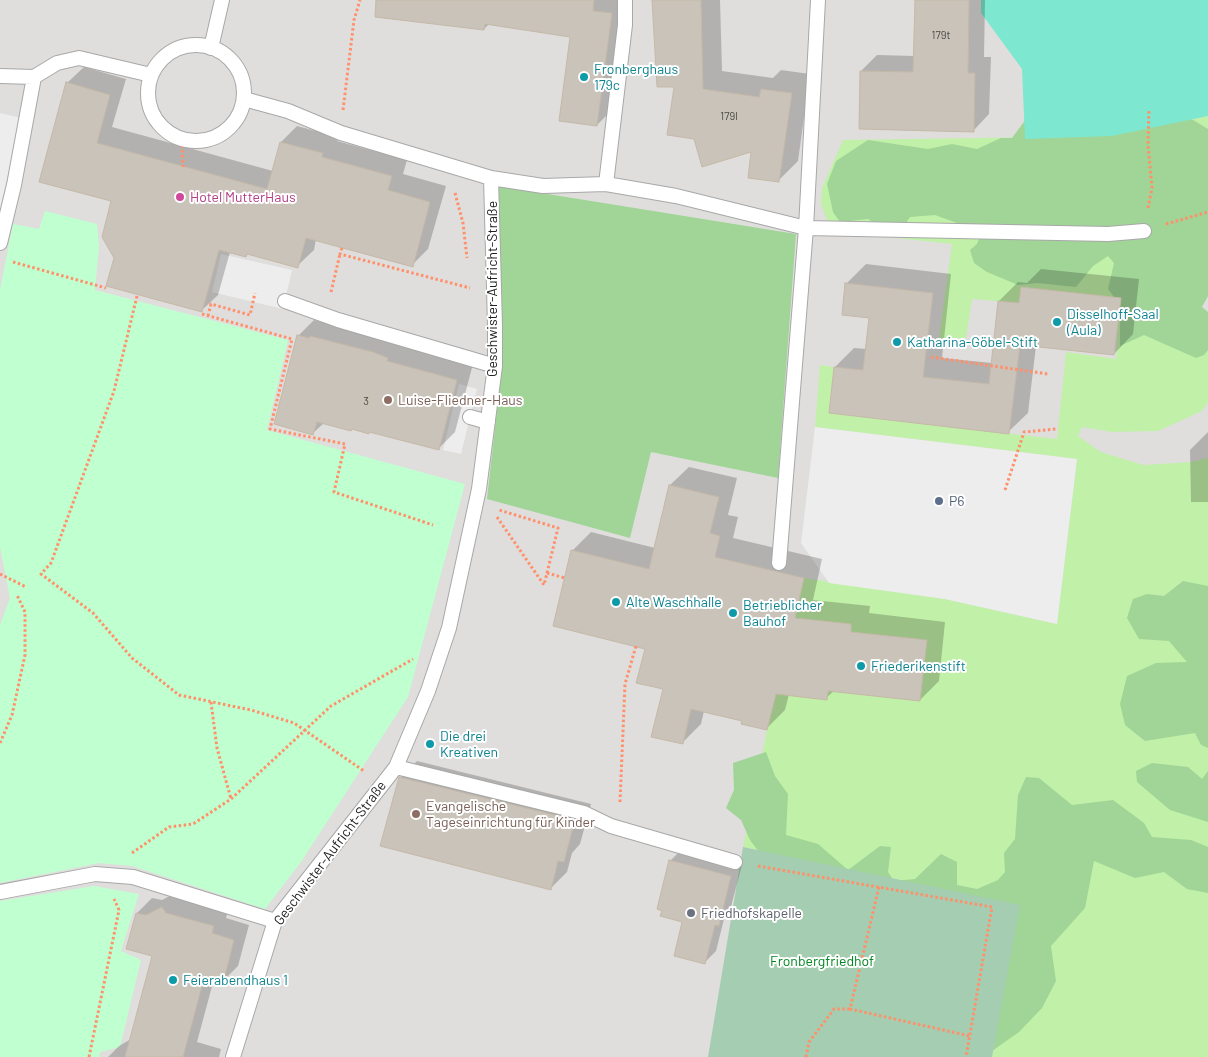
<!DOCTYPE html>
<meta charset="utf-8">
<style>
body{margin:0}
canvas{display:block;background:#f2f0e6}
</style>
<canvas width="1208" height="1057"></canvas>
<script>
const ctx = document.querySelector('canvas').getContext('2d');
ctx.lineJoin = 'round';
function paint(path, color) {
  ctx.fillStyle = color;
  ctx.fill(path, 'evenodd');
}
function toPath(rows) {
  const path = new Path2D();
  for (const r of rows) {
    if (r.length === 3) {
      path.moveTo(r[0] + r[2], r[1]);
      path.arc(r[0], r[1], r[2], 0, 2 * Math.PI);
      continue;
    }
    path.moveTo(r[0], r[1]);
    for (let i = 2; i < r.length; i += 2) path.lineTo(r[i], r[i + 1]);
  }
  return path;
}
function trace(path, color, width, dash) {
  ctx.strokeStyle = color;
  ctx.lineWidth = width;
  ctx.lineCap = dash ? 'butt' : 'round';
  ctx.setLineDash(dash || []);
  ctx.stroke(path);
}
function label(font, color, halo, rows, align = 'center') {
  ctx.font = font + ' Barlow,sans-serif';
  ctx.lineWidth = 4;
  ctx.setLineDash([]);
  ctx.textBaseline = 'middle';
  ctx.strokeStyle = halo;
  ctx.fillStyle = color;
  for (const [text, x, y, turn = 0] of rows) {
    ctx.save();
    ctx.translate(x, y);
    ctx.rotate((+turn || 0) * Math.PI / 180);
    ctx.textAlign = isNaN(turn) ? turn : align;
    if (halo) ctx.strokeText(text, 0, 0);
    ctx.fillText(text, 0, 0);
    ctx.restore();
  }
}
paint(toPath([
 [0,0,1208,0,1208,1057,0,1057]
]), '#dfdedd');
paint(toPath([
 [1208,116,1208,164,1136,186,1208,329,1208,402,1202,411,1158,431,1112,432,1082,427,1078,436,1101,452,1143,465,1191,462,1208,458,1208,1057,992,1057,1020,905,743,847,767,730,804,578,945,599,1057,624,1077,459,815,427,820,365,834,367,829,413,1057,439,1066,352,1116,359,1120,298,1021,287,1019,303,972,299,966,338,939,338,952,244,831,231,821,204,822,188,843,140,1112,136]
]), '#c1f0a8');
paint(toPath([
 [1029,115,1188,117,1208,129,1208,296,1202,307,1208,312,1208,350,1204,355,1196,358,1144,335,1120,346,1120,305,1108,289,1114,263,1108,256,1093,266,1076,287,1037,283,1018,285,987,272,974,263,970,250,977,244,983,228,957,223,935,215,910,217,898,235,888,232,868,219,840,222,833,212,827,184,836,161,868,140,928,149,952,144,977,149,1001,138,1012,138],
 [498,186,796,234,778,478,651,452,630,538,487,499,502,365],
 [1183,581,1208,586,1208,748,1201,745,1195,733,1145,741,1125,725,1120,704,1127,676,1156,663,1187,662,1169,641,1139,639,1127,618,1133,599,1147,594,1164,596],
 [766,752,775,776,788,794,786,835,818,844,848,870,880,846,891,847,888,872,894,881,915,879,941,854,957,862,957,885,977,889,998,880,1005,872,1004,853,1015,839,1018,795,1026,777,1039,778,1072,805,1113,800,1144,823,1152,837,1191,840,1208,847,1208,893,1187,889,1164,872,1135,878,1094,861,1085,908,1051,946,1056,981,1042,1008,1019,1032,992,1051,779,879,750,840,741,820,726,808,734,790,733,763],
 [1152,763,1188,767,1202,779,1208,771,1208,822,1170,810,1137,782,1136,771]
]), '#a0d597');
paint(toPath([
 [743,847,1020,905,992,1057,708,1057]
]), '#a5cdb1');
paint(toPath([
 [45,211,97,224,99,246,95,290,288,340,267,430,465,484,408,697,301,862,265,909,132,866,99,863,0,883,0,625,10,598,0,547,0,290,13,224,39,229],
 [94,886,139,894,121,951,141,960,120,1047,100,1052,99,1057,0,1057,0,901]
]), '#c0ffcf');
paint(toPath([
 [981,0,1208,0,1208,116,1112,136,1025,139,1022,69,981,13]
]), '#7de8cf');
paint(toPath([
 [0,113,21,118,0,210],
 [221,254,292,270,283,309,212,292],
 [459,384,477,389,461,454,443,450],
 [815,427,1077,459,1057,624,945,599,829,583,801,543]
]), '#ededed');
paint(toPath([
 [411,0,627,0,613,109,597,125,572,36,489,24,484,29],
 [653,0,720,0,722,71,773,78,781,70,810,74,798,161,779,180,753,150,695,137,676,85],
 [916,0,985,0,984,57,991,57,989,114,973,131,861,71,877,55,915,56],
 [84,67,126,79,112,127,273,171,281,142,297,126,338,137,337,141,407,160,403,174,446,186,428,249,412,265,316,239,314,250,297,266,249,253,246,256,230,252,218,295,201,311,115,258,113,200,67,83],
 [866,264,951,274,942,358,992,363,999,301,1018,282,1027,283,1041,269,1139,279,1133,334,1114,354,1036,346,1028,413,1008,432,835,367,854,348,867,349,870,317,846,284],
 [314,320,473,364,455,432,438,449,370,431,353,428,351,430,324,423,313,433,298,336],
 [1208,432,1208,502,1191,502,1190,450],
 [689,467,737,478,728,515,738,517,733,538,822,559,813,600,870,606,869,613,945,622,939,681,920,700,834,691,826,698,789,694,785,710,766,729,743,720,704,711,701,724,682,743,664,688,647,648,572,551,591,532,655,548,670,485],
 [417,761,591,804,580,844,572,853,567,872,551,888,401,777],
 [681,850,742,865,729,914,724,919,716,951,705,962,683,921,670,861],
 [177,892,228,911,226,918,249,925,238,966,223,981,214,979,197,1042,221,1049,219,1057,108,1057,119,1046,131,1039,153,955,137,913,152,898,162,900]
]), '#0003');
const building = toPath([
 [376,0,594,0,593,11,612,13,597,126,559,121,570,37,485,24,484,30,375,17,376,0],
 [652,0,701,0,703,89,759,97,761,89,792,93,779,182,748,178,751,152,702,167,694,139,667,135,674,87,657,87,652,0],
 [915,0,969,0,968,73,975,73,974,132,859,129,860,71,913,72,915,0],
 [66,82,110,95,97,143,267,189,280,142,323,153,322,157,392,176,388,190,430,202,413,267,306,238,298,268,247,254,246,257,219,250,202,312,106,286,114,258,102,237,111,201,39,182,66,82],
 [845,283,933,293,923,377,989,384,998,301,1019,303,1021,287,1121,298,1114,355,1020,345,1009,434,829,413,834,367,863,370,869,318,842,315,845,283],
 [297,335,309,338,310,336,373,352,388,358,387,361,457,380,439,450,369,432,369,434,352,429,351,431,317,422,313,435,274,424,297,335],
 [669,485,719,497,710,533,720,536,715,557,804,578,795,618,851,624,851,632,927,640,920,701,828,691,827,700,776,694,767,730,741,724,742,721,691,709,683,744,651,737,663,689,636,683,645,649,553,626,571,550,649,569,669,485],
 [399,777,575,820,564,862,558,861,551,890,380,846,399,777],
 [669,860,731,876,719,926,715,925,705,964,674,956,682,922,660,916,662,911,657,909,669,860],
 [162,907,166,913,214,926,212,933,234,940,223,983,204,978,183,1057,125,1057,152,956,126,949,136,913,146,915,162,907]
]);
paint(building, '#cac3b9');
trace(building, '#c5b9a7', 1);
const service = toPath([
 [196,93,48],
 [211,48,222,0],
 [0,76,34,77],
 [491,178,543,186,606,184,676,196,806,228,818,0],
 [606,184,625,25,625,0],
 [0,243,14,185,34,77,57,63,79,58,151,75],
 [285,301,338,320,495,366],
 [470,417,488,422],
 [779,563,806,228,1108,234,1144,231],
 [396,767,584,813,611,826,735,862],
 [0,892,95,874,133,877,275,921],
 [233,1057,275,921,396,767,428,691,449,628,479,489,495,366,495,326,491,178,341,133,288,111,244,99]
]);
trace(service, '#a8a8a8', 16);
trace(toPath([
 [343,110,354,20,360,0],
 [182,140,183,167],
 [455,193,463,223,467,258],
 [1148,208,1152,188,1148,145,1149,109],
 [1166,224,1208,212],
 [342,248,340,254,470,288],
 [13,262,106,288],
 [331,292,340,254],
 [137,296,114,391,51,563,41,574,93,613,132,658,179,695,251,710,294,723,364,771],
 [202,314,292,339,270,429,345,444,334,492,433,525],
 [208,316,211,304,250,315,255,293],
 [931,357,1048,374],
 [1005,490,1024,432,1056,429],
 [497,517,544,585,558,528,499,510],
 [547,573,565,578],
 [0,574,26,587],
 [211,702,217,748,231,799],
 [0,743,12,715,25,655,25,612,17,595],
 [620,802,625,684,636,646],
 [132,853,169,827,193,824,231,799,331,706,413,659],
 [758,866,992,907,966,1057],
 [879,887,850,1009,970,1036],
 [89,1057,119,910,114,899],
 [806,1057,809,1042,834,1009,850,1009]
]), '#ff906a', 3, [2.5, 2.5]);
trace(service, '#fff', 14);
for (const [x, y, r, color] of [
 [584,77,5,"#0f9aa8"],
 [180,197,5,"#d1479c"],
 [1057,322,5,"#0f9aa8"],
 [897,342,5,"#0f9aa8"],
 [388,400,5,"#8d6e63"],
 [939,501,5,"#5c6f8a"],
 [616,602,5,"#0f9aa8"],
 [733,613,5,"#0f9aa8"],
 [861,666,5,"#0f9aa8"],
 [430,744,5,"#0f9aa8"],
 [416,814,5,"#8d6e63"],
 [691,913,5,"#6b7280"],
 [173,980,5,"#0f9aa8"]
]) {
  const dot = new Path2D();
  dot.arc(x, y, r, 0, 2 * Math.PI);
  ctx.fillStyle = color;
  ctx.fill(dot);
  trace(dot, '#fff', 2);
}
label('11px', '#4b4a47', null, [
 ["179t",941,35],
 ["179l",729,116],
 ["3",366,401]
]);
label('14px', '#0d838f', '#fff', [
 ["Fronberghaus",594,69],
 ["179c",594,85],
 ["Disselhoff-Saal",1067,314],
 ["(Aula)",1067,330],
 ["Katharina-Göbel-Stift",907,342],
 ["Alte Waschhalle",626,602],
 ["Betrieblicher",743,605],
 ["Bauhof",743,621],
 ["Friederikenstift",871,666],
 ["Die drei",440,736],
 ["Kreativen",440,752],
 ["Feierabendhaus 1",183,980]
], 'left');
label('14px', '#b23c85', '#fff', [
 ["Hotel MutterHaus",190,197]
], 'left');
label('14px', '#212121', '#fff', [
 ["Geschwister-Aufricht-Straße",492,289,-90],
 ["Geschwister-Aufricht-Straße",330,853,-53]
]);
label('14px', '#785e54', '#fff', [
 ["Luise-Fliedner-Haus",398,400],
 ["Evangelische",426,806],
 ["Tageseinrichtung für Kinder",426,822]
], 'left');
label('14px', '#4e5e75', '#fff', [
 ["P6",949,501]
], 'left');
label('14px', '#5b616d', '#fff', [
 ["Friedhofskapelle",701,913]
], 'left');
label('14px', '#018720', '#fff', [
 ["Fronbergfriedhof",822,961]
]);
</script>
